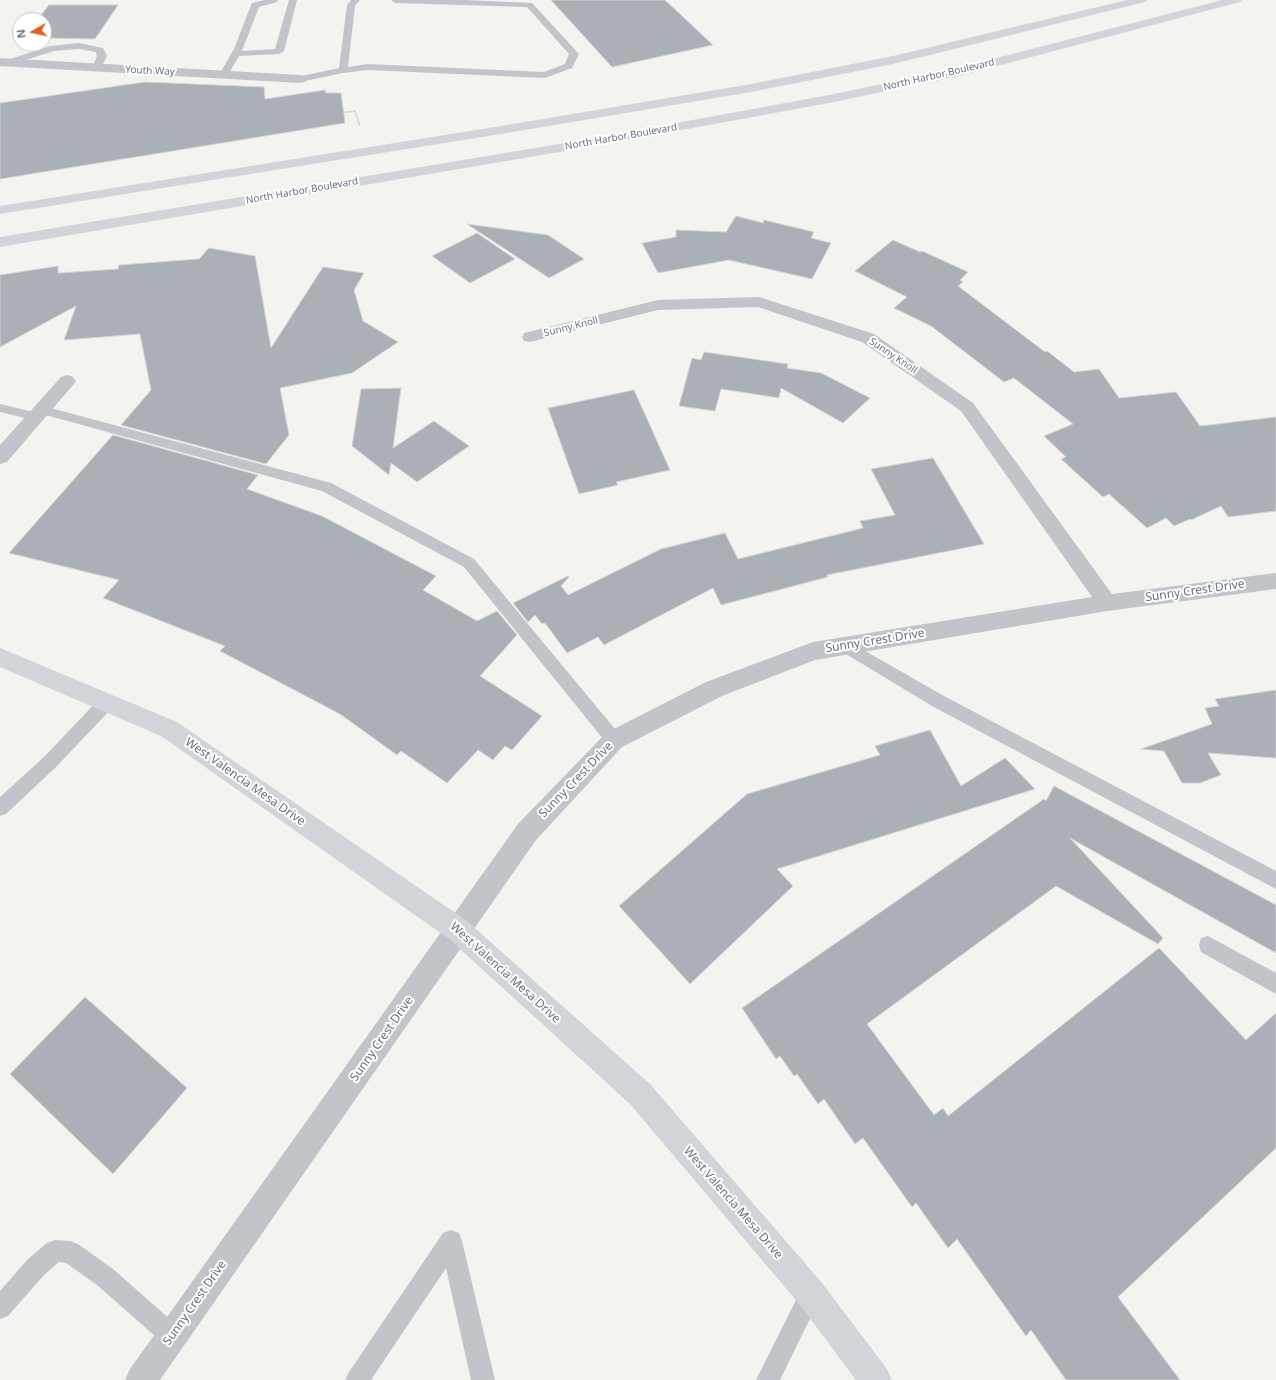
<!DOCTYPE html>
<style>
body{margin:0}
#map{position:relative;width:1276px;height:1380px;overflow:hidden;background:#f3f4ef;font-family:"Noto Sans",sans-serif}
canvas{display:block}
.north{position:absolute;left:12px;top:12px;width:40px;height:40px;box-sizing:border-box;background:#fff;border:1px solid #c1c6cd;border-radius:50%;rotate:261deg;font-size:11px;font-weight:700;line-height:16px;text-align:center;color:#637181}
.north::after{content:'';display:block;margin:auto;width:14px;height:18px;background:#e15e22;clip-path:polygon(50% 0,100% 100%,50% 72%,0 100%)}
</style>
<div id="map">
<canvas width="1276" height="1380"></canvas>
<div class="north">N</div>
</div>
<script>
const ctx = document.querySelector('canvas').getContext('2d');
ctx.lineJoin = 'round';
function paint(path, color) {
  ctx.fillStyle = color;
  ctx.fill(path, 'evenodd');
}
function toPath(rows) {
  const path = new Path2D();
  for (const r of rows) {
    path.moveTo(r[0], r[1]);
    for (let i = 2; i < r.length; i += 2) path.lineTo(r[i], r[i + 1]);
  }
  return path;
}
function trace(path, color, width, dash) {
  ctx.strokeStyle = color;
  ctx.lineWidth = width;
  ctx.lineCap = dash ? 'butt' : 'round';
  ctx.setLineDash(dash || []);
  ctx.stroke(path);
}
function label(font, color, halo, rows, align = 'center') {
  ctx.font = font + ' "Noto Sans",sans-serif';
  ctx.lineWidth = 4;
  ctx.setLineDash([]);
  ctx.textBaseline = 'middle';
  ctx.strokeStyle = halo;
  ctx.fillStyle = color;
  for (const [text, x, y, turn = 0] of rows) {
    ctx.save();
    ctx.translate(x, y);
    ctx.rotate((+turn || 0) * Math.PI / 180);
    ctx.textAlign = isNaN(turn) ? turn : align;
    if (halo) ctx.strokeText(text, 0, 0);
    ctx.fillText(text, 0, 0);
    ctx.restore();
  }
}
const building = toPath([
 [551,0,665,0,713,45,612,67,551,0],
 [49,5,118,5,95,39,44,38,44,20,37,20,49,5],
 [145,82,264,87,265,99,325,90,326,93,341,93,345,123,0,179,0,103,145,82],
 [736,216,763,223,764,220,814,232,811,238,831,243,812,279,729,260,658,273,642,243,676,237,676,230,726,232,736,216],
 [467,224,548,235,584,259,549,278,467,224],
 [477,233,515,259,470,283,432,256,477,233],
 [893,240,920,252,922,251,968,272,960,280,963,282,958,286,1045,352,1047,351,1074,372,1099,369,1119,398,1176,392,1200,426,1276,417,1276,511,1228,517,1221,506,1191,520,1190,519,1174,526,1166,518,1147,528,1109,494,1103,497,1061,459,1066,457,1044,436,1073,424,1014,378,1004,382,931,326,894,308,907,297,855,271,893,240],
 [209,248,255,256,271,348,323,267,364,273,354,290,363,321,398,342,352,373,280,388,289,435,266,464,121,425,151,390,140,334,64,340,76,306,0,347,0,275,58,266,58,273,118,269,119,265,199,259,209,248],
 [704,352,788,364,787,368,821,373,870,398,843,423,781,388,779,398,721,389,715,411,679,406,692,358,701,360,704,352],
 [401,388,393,448,434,421,469,446,417,482,391,463,389,475,352,446,361,389,401,388],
 [634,390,670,470,616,482,618,485,579,494,548,408,634,390],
 [113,435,258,475,247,489,322,516,436,576,423,590,477,621,497,611,517,635,480,676,542,716,512,750,505,746,493,760,478,750,447,783,401,751,397,755,340,714,220,651,225,646,103,598,119,580,9,553,113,435],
 [933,458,984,544,827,575,828,577,721,605,713,588,604,645,598,637,567,653,545,623,542,624,535,615,528,622,513,603,568,576,569,577,561,586,568,595,661,549,725,533,738,559,863,528,860,521,895,515,871,469,933,458],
 [1276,690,1276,758,1208,753,1221,775,1200,783,1182,783,1164,751,1141,749,1212,724,1205,708,1219,706,1215,699,1276,690],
 [930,730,961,786,1005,758,1035,789,777,869,793,886,690,984,619,906,747,794,880,755,875,746,930,730],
 [1054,786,1276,905,1276,953,1070,838,1163,938,1158,944,1056,886,867,1024,934,1115,943,1108,948,1116,1159,948,1246,1040,1276,1013,1276,1148,1118,1297,1180,1380,1066,1380,1031,1330,1026,1336,957,1239,948,1248,916,1203,912,1207,863,1138,855,1144,824,1099,818,1104,797,1074,794,1076,780,1056,776,1059,742,1008,1044,799,1046,801,1054,786],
 [85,997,187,1088,113,1174,10,1074,85,997]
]);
paint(building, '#aab0b6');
trace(building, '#d5d5d2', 1);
trace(toPath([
 [331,114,355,111,360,126]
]), '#b9bbbd', 1.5, [1, 1]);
paint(toPath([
 [264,0,278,0,277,2,259,7,242,51,275,49,289,0,297,0,284,51,279,54,239,56,227,77,221,77,219,75,234,49,251,5,252,3,264,0],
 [351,0,360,0,355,6,348,67,368,64,544,72,565,64,569,54,527,7,395,3,391,0,463,0,532,3,579,54,572,68,545,78,368,70,343,73,300,82,297,81,295,79,297,77,339,68,347,5,351,0],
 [79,43,103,48,107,56,100,70,94,70,92,68,97,56,96,52,79,49,54,51,7,66,2,63,4,61,50,46,79,43],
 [0,404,38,413,37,410,38,407,43,406,331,483,474,559,620,735,622,740,620,745,614,747,608,745,464,567,322,491,42,414,44,417,42,420,37,421,0,412,0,404],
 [846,640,944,696,1276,871,1276,889,932,706,841,651,838,646,841,641,846,640],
 [107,695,113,697,115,702,113,707,56,767,6,814,0,816,0,797,44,757,101,697,107,695],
 [1208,936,1276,973,1276,994,1201,952,1199,945,1201,938,1208,936],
 [451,1230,459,1233,462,1241,495,1380,471,1380,446,1268,371,1380,345,1380,349,1372,443,1233,451,1230],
 [55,1240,70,1241,78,1244,113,1269,180,1328,184,1336,180,1344,172,1348,164,1344,97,1285,66,1263,59,1262,44,1275,8,1316,0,1319,0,1291,28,1259,47,1243,55,1240],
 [811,1283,819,1286,822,1294,780,1380,756,1380,803,1286,811,1283]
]), '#c1c4c8');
paint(toPath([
 [0,58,300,75,305,76,306,79,305,82,300,83,0,66,0,58],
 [759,297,874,334,973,403,1112,594,1276,573,1276,589,1107,611,815,660,722,696,622,747,536,840,160,1380,125,1380,130,1369,518,824,606,733,706,682,813,642,1092,597,961,411,862,342,758,307,658,310,530,342,524,341,522,337,524,333,658,300,759,297],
 [67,375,73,377,76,381,73,385,7,462,0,464,0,445,61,377,67,375]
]), '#c1c4c8');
paint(toPath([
 [0,648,177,722,467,921,650,1084,822,1283,887,1369,892,1380,856,1380,800,1305,630,1104,449,939,161,736,0,667,0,648]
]), '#d1d5da');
paint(toPath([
 [1127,0,1147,0,1145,2,893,64,751,92,501,134,0,214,0,206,501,126,751,84,893,56,1127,0],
 [1222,0,1242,0,1240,2,959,76,829,103,589,147,0,247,0,237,589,139,829,95,954,69,1222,0]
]), '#d1d5da');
label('10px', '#637181', '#fff', [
 ["Youth Way",150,71,3],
 ["North Harbor Boulevard",939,75,-13],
 ["North Harbor Boulevard",621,137,-10],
 ["North Harbor Boulevard",302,191,-10],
 ["Sunny Knoll",571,327,-14],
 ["Sunny Knoll",893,356,34]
]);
label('12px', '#637181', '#fff', [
 ["Sunny Crest Drive",1195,591,-8],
 ["Sunny Crest Drive",875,641,-9],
 ["Sunny Crest Drive",576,780,-46],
 ["West Valencia Mesa Drive",245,782,35],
 ["West Valencia Mesa Drive",505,973,42],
 ["Sunny Crest Drive",382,1039,-55],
 ["West Valencia Mesa Drive",733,1203,49],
 ["Sunny Crest Drive",195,1303,-55]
]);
</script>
